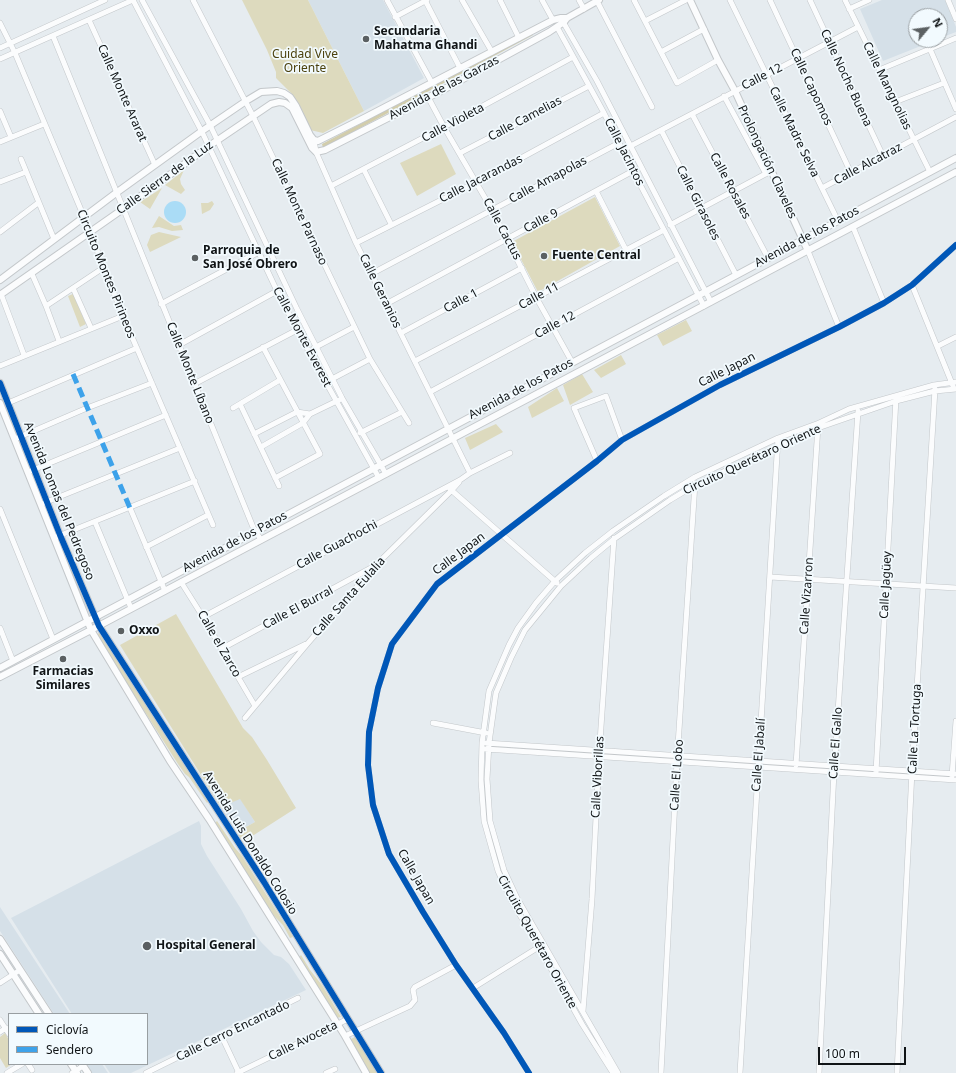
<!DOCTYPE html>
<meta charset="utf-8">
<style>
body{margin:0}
#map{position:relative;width:956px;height:1073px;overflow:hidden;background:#e6ecf0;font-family:"Noto Sans",sans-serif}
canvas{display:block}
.legend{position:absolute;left:8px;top:1013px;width:140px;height:52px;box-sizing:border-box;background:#f2fafe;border:1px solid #989ea1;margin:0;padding:5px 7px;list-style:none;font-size:12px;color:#101416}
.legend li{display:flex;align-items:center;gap:8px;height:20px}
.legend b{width:20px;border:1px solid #989ea1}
.north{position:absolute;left:908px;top:8px;width:40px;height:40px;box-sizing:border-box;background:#f2fafe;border:1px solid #989ea1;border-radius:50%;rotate:61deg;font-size:11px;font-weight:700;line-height:16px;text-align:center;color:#101416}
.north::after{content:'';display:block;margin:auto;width:14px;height:18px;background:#5b6062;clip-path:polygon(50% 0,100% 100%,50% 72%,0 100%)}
.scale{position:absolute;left:818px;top:1047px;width:88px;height:18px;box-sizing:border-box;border:2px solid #101416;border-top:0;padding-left:5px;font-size:12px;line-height:14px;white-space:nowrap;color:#101416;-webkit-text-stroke:3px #f2fafe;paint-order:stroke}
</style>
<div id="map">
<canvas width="956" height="1073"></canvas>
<ul class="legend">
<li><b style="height:5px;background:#0057b8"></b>Ciclovía</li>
<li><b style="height:5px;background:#3da2ea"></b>Sendero</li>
</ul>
<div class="north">N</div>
<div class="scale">100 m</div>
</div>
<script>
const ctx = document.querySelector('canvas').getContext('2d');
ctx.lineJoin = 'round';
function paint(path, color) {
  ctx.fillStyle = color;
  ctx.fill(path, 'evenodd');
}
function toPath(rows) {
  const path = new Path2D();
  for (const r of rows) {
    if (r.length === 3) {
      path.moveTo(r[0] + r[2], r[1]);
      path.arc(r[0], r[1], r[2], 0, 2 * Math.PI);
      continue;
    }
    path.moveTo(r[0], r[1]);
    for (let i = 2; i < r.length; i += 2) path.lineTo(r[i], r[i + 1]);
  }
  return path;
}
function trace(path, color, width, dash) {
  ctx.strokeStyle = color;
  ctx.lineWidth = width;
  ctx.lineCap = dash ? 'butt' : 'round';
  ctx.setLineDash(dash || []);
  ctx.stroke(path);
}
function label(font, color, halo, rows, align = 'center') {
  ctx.font = font + ' "Noto Sans",sans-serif';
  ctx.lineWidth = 3.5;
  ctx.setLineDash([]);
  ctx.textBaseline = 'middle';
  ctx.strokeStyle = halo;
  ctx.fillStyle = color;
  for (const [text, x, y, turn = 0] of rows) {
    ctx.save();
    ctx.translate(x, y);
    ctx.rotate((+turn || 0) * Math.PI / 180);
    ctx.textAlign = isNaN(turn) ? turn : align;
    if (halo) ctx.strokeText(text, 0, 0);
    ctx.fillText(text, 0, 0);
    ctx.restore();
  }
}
paint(toPath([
 [308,0,383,0,424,78,364,111],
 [882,0,945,0,956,27,956,32,940,38,940,16,916,16,916,40,936,40,883,61,860,9],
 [240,798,255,822,237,832,221,807],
 [199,821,201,826,201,844,207,856,241,909,253,931,261,942,274,955,281,957,289,964,306,990,131,1073,110,1073,104,1064,147,1064,147,1014,72,1014,11,918],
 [0,907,70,1014,54,1014,0,931],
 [87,1064,102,1064,108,1073,92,1073]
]), '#d5e0e8');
paint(toPath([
 [242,0,308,0,364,111,323,133,310,130,291,93,276,78,276,72,267,50],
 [441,144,456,174,417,196,400,163],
 [184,170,180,179,181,184,185,190,181,194,165,185],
 [162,188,150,209,140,202],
 [595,197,620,246,538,292,512,242],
 [212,201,214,204,210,210,202,214,201,203,208,203],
 [159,216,174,226,181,225,183,230,172,231,159,227,152,228],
 [159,232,181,237,150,252,147,245,151,235],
 [73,294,86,324,80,327,68,296],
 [686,320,692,331,663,346,657,335],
 [621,355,626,364,601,378,594,370],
 [582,374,593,392,570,405,563,385],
 [557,388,564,401,532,418,528,407],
 [496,424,503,432,470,450,465,438],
 [176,614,243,728,252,737,267,760,296,808,243,842,237,832,255,822,240,799,221,807,120,645],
 [99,633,209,801,207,803,189,777,185,774,178,764,96,635],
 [217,821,235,848,242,856,293,937,290,938,283,925,271,913,215,823],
 [301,955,310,970,322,985,341,1017,336,1018,299,957],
 [5,1033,9,1040,9,1064,12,1064,6,1068,0,1058,0,1037],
 [355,1037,377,1073,369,1073,349,1040]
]), '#dddabe');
paint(toPath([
 [532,33,533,35,323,148,322,144]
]), '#d2cdac');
paint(toPath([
 [175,212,11]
]), '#aadcf6');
const minor = toPath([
 [133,0,203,134,277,291,297,330,379,478],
 [142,0,210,125,297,309,342,398,386,474],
 [193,0,253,116,370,359,409,423],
 [387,0,432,83],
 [425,0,460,68],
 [462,0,492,52],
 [500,0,519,38],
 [542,0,553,20],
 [579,0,584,9],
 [634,0,677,83,718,60],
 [730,0,838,221],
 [770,0,851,173],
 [810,0,883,156],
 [845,0,930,172],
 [948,0,956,19],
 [597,1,652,107],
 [849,9,869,0],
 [395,17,427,0],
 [89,20,155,165],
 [562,20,597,81,711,302],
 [645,21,686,0],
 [0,23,15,53,84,217,123,316,213,525],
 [557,27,604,113,633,171,704,306],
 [53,36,253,527,261,540],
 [0,48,105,0],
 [930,49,956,109],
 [661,52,704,29],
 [0,59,133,0],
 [879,70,956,38],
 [724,96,766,174],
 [428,97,444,127,492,210,536,297,572,362],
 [895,102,944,83],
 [0,111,11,137],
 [692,114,768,258],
 [661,130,736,275],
 [314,140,316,152,356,243,470,473],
 [0,142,44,124],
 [623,150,858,27],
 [460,153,589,86],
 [21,159,54,239],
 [364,170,391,224],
 [0,182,26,172],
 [331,186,444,127,573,57],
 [822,188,956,117],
 [596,191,626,250],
 [670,225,771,171],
 [853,227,884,303],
 [0,232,38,203],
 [356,243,477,182,604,113],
 [808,251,839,327],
 [32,274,46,306,59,341],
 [371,274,619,143],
 [912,285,953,386],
 [73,288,91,328],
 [1,294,24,355],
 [161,304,259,252],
 [386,304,633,171],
 [46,306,103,268],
 [401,333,522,268],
 [179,345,277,291],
 [938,346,956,337],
 [263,347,320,454,275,478],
 [314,348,354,327],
 [415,361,664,230],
 [0,366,123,316],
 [330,380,370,359],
 [194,384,297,330],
 [430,392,679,258],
 [8,403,137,348],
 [240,404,279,486],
 [233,408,280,380],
 [360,433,402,412],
 [254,434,297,412,310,414],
 [17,438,87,408,152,383],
 [261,447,303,423,310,414,339,400],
 [597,461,574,408,606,396,622,440],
 [28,472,166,415],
 [450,489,557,583],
 [44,503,180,448],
 [130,508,165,591],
 [0,509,53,639],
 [95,522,131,608],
 [56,537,195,481],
 [146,547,208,515],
 [770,577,956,588],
 [181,582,203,617,255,706],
 [203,617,460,480,470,473,510,453],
 [0,628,13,661],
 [221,649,371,568],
 [238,677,306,644],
 [245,718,308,643,375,566,451,491,459,482],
 [433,723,486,733],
 [486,743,956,774],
 [485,749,956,780],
 [796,765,818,426],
 [876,772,896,398],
 [952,776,956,721],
 [0,983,20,970],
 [473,988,542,945],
 [583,1011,592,899,599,756,614,538],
 [0,1020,9,1034],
 [0,1032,6,1028],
 [345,1036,410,1006,415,1000,413,990,415,987,456,965],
 [222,1037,239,1073],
 [28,1064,32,1070],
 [7,1073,22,1064],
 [72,1073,83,1066],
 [146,1073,298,998],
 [237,1073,348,1019],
 [326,1073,335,1069],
 [529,1073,504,1033,456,965,423,912,389,854,373,805,368,765,369,732,378,688,392,644,437,584,597,461,622,440,720,385,839,327,884,303,912,285,956,245],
 [613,1073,582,1024,539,947,511,900,498,871,484,821,481,780,482,743,489,691,509,645,518,628,536,603,555,581,585,553,613,531,664,496,695,477,778,438,819,423,849,409,934,385,956,382],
 [618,1073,517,898,504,870,490,821,487,779,489,743,496,693,511,658,525,630,561,586,591,558,614,539,670,500,695,485,818,428,896,401,935,391,956,389],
 [661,1073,677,761,695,483],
 [740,1073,778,438],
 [819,1073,834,772,858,411],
 [897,1073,912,771,935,389]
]);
const tertiary = toPath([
 [690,0,718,60,735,91,808,251],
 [0,280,116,193,202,131,246,101,261,92,277,91,284,93,290,97,296,106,310,135,314,140,318,141,366,117,553,20,561,18,567,18],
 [0,295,123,209,209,146,271,104,279,102,285,103,292,108,312,148,316,152,325,150,441,91,549,32,564,22,567,18,599,0],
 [0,383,60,535,99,626,264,882,381,1073],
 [0,403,91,630,170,761,209,819,345,1036,366,1073],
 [0,668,956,158],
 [0,677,91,630,956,172],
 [0,939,49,1014],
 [0,954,39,1014],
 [71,1064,77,1073],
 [82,1064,88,1073]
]);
trace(minor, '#c3c7ca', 6);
trace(tertiary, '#c3c7ca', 8);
trace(minor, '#fbfcfd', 5);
trace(tertiary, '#fbfcfd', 6);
trace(toPath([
 [73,374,130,508]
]), '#3da2ea', 5, [10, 5]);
trace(toPath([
 [0,383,60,535,99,626,264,882,381,1073],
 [529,1073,504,1033,456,965,423,912,389,854,373,805,368,765,369,732,378,688,392,644,437,584,597,461,622,440,720,385,839,327,884,303,912,285,956,245]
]), '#0057b8', 6);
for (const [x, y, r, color] of [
 [366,39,4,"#5b6062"],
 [544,256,4,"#5b6062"],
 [195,258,4,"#5b6062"],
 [121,631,4,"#5b6062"],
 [63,659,4,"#5b6062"],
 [147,946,5,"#5b6062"]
]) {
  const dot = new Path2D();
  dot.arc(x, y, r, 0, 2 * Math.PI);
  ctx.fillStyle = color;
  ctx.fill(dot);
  trace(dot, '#f2fafe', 1.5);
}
label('bold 12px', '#101416', '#f2fafe', [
 ["Secundaria",374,32],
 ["Mahatma Ghandi",374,46],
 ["Parroquia de",203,251],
 ["San José Obrero",203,265],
 ["Fuente Central",552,256],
 ["Oxxo",129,631],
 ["Farmacias",63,672,"center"],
 ["Similares",63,686,"center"],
 ["Hospital General",156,946]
], 'left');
label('12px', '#4c420f', '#f2fafe', [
 ["Cuidad Vive",305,55],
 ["Oriente",305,69]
]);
label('12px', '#101416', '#f2fafe', [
 ["Calle 12",762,77,-27],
 ["Calle Noche Buena",846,78,65],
 ["Calle Mangnolias",887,86,64],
 ["Calle Capomos",811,87,65],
 ["Avenida de las Garzas",444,88,-28],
 ["Calle Monte Ararat",122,93,66],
 ["Calle Camelias",525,119,-28],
 ["Calle Violeta",453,123,-28],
 ["Calle Madre Selva",794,132,64],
 ["Calle Jacintos",624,152,63],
 ["Prolongación Claveles",767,162,65],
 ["Calle Alcatraz",868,164,-28],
 ["Calle Sierra de la Luz",165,178,-36],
 ["Calle Jacarandas",481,179,-27],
 ["Calle Amapolas",548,180,-28],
 ["Calle Rosales",730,186,62],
 ["Calle Girasoles",698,203,63],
 ["Calle Monte Parnaso",299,212,65],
 ["Calle 9",541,221,-28],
 ["Calle Cactus",502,229,62],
 ["Avenida de los Patos",807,237,-28],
 ["Circuito Montes Pirineos",106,274,68],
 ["Calle Geranios",380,291,64],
 ["Calle 11",539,296,-28],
 ["Calle 1",461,301,-28],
 ["Calle 12",555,325,-28],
 ["Calle Monte Everest",302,337,62],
 ["Calle Japan",727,370,-27],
 ["Calle Monte Líbano",190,373,68],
 ["Avenida de los Patos",521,389,-28],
 ["Circuito Querétaro Oriente",752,460,-25],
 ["Avenida Lomas del Pedregoso",59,501,68],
 ["Avenida de los Patos",235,542,-28],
 ["Calle Guachochi",337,545,-28],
 ["Calle Japan",459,554,-37],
 ["Calle Jagüey",886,585,-87],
 ["Calle Vizarron",807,596,-86],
 ["Calle Santa Eulalia",349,597,-48],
 ["Calle El Burral",298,608,-28],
 ["Calle el Zarco",219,644,60],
 ["Calle La Tortuga",915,729,-87],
 ["Calle El Gallo",836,743,-86],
 ["Calle El Jabalí",759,755,-86],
 ["Calle El Lobo",677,775,-86],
 ["Calle Viborillas",598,777,-87],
 ["Avenida Luis Donaldo Colosio",250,843,58],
 ["Calle Japan",416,877,60],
 ["Circuito Querétaro Oriente",537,942,61],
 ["Calle Cerro Encantado",233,1031,-26],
 ["Calle Avoceta",303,1041,-26]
]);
</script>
